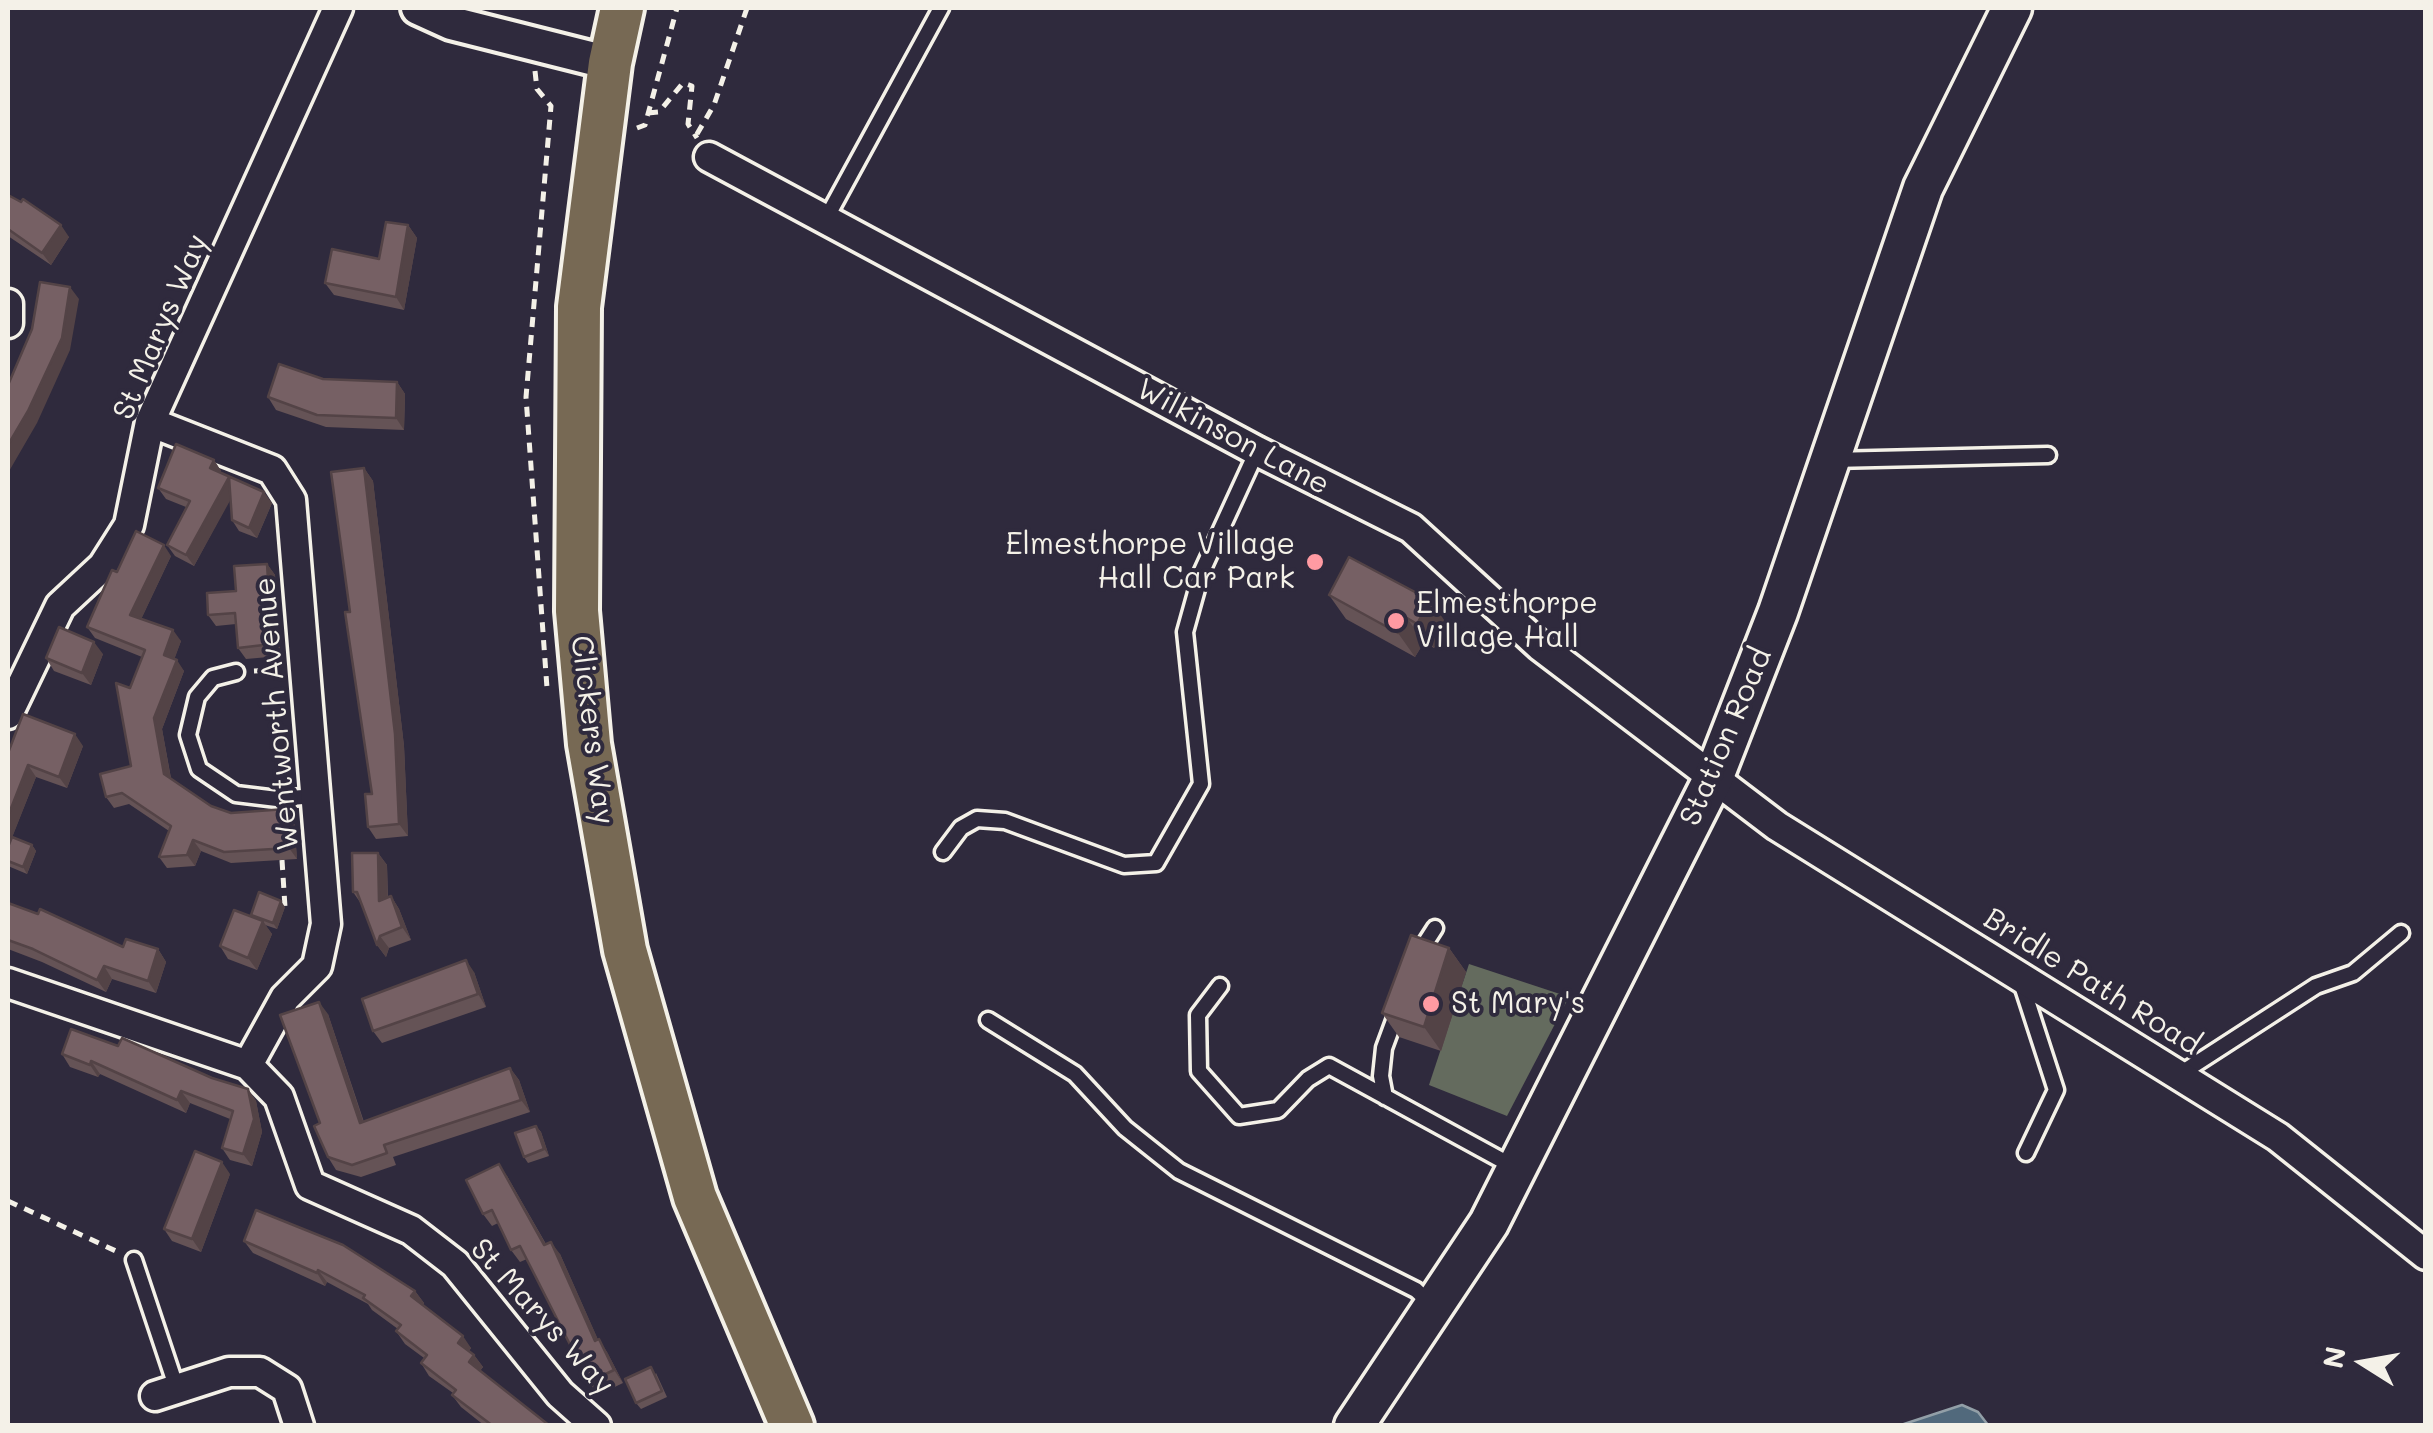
<!DOCTYPE html>
<style>
body{margin:0}
#map{position:relative;width:2433px;height:1433px;overflow:hidden;background:#2f2a3d;font-family:Mali,sans-serif}
canvas{display:block}
.frame{position:absolute;inset:0;border:10px solid #f4f1e8;pointer-events:none}
.north{position:absolute;left:2313px;top:1313px;width:100px;height:100px;-webkit-text-stroke:8px #2f2a3d;paint-order:stroke;rotate:281deg;font-size:28px;font-weight:700;line-height:40px;text-align:center;color:#f4f1e8}
.north::after{content:'';display:block;margin:auto;width:35px;height:45px;background:#f4f1e8;clip-path:polygon(50% 0,100% 100%,50% 72%,0 100%)}
</style>
<div id="map">
<canvas width="2433" height="1433"></canvas>
<div class="frame"></div>
<div class="north">N</div>
</div>
<script>
const ctx = document.querySelector('canvas').getContext('2d');
ctx.lineJoin = 'round';
function paint(path, color) {
  ctx.fillStyle = color;
  ctx.fill(path, 'evenodd');
}
function toPath(rows) {
  const path = new Path2D();
  for (const r of rows) {
    path.moveTo(r[0], r[1]);
    for (let i = 2; i < r.length; i += 2) path.lineTo(r[i], r[i + 1]);
  }
  return path;
}
function trace(path, color, width, dash) {
  ctx.strokeStyle = color;
  ctx.lineWidth = width;
  ctx.lineCap = dash ? 'butt' : 'round';
  ctx.setLineDash(dash || []);
  ctx.stroke(path);
}
function label(font, color, halo, rows, align = 'center') {
  ctx.font = font + ' Mali,sans-serif';
  ctx.lineWidth = 8;
  ctx.setLineDash([]);
  ctx.textBaseline = 'middle';
  ctx.strokeStyle = halo;
  ctx.fillStyle = color;
  for (const [text, x, y, turn = 0] of rows) {
    ctx.save();
    ctx.translate(x, y);
    ctx.rotate((+turn || 0) * Math.PI / 180);
    ctx.textAlign = isNaN(turn) ? turn : align;
    if (halo) ctx.strokeText(text, 0, 0);
    ctx.fillText(text, 0, 0);
    ctx.restore();
  }
}
paint(toPath([
 [1469,964,1569,997,1507,1116,1429,1085]
]), '#646b5e');
const water = toPath([
 [1962,1405,1978,1412,1988,1425,1901,1425,1962,1405]
]);
paint(water, '#51697c');
trace(water, '#929fa7', 2.5);
const service = toPath([
 [827,217,941,8],
 [1832,460,2048,455],
 [236,672,213,678,197,697,188,735,199,769,236,794,277,799,316,796],
 [943,852,961,828,977,819,1005,821,1124,865,1156,863,1201,784,1185,632,1202,571,1257,451],
 [1419,953,1435,928],
 [2020,979,2056,1090,2026,1153],
 [1220,986,1198,1015,1199,1071,1239,1116,1278,1110,1308,1079,1329,1066,1516,1168],
 [988,1020,1075,1074,1125,1128,1179,1171,1416,1290,1433,1306],
 [2180,1074,2316,986,2353,973,2401,933],
 [1385,1097,1381,1076,1384,1048,1398,1010],
 [134,1260,177,1389]
]);
const minor = toPath([
 [709,157,1257,451,1411,528,1540,646,1777,826,2278,1137,2426,1255],
 [8,304,8,323],
 [150,422,272,470,291,500,326,924,317,966,285,998,248,1065],
 [8,714,60,606,103,566,129,525,150,422,338,8],
 [8,983,248,1065,279,1097,310,1185,411,1230,455,1264,560,1394,596,1426],
 [155,1396,229,1372,260,1372,287,1389,299,1426]
]);
const tertiary = toPath([
 [418,8,451,23,610,63]
]);
const secondary = toPath([
 [1354,1426,1489,1223,1713,779,1778,612,1923,188,2012,8]
]);
const primary = toPath([
 [622,8,610,63,579,307,577,611,589,744,625,950,695,1197,792,1426]
]);
trace(service, '#f4f1e8', 21);
trace(minor, '#f4f1e8', 35);
trace(tertiary, '#f4f1e8', 40);
trace(secondary, '#f4f1e8', 45);
trace(primary, '#f4f1e8', 50);
trace(toPath([
 [535,71,537,89,551,106,526,397,547,688],
 [648,113,659,112,683,83,692,86,688,124,697,138],
 [637,128,645,125,677,8],
 [697,134,714,105,747,8],
 [254,671,278,670],
 [282,860,285,907],
 [8,1201,118,1252]
]), '#f4f1e8', 5, [10, 8]);
trace(service, '#2f2a3d', 14);
trace(minor, '#2f2a3d', 28);
trace(tertiary, '#2f2a3d', 32);
trace(secondary, '#2f2a3d', 38);
trace(primary, '#776954', 42);
paint(toPath([
 [8,195,69,237,51,265,8,236],
 [408,225,417,238,404,310,334,295,325,283,379,259],
 [323,379,397,382,405,394,404,430,326,427,276,410,268,397],
 [214,460,221,471,221,472,272,503,257,538,239,531,232,520,230,499,194,566,175,556,167,545,186,507,166,499,158,488],
 [364,468,373,481,404,746,408,836,376,839,368,827,372,794,350,612],
 [171,556,141,619,181,641,174,659,184,671,162,729,171,778,211,806,231,813,294,820,297,859,231,863,201,851,195,866,167,868,159,857,169,831,129,804,114,808,106,797,131,766,130,688,142,657,95,638,87,627,117,572],
 [267,564,275,575,280,656,246,659,238,648,236,624,216,626,208,615],
 [1329,595,1447,624,1434,648,1424,642,1415,657,1346,619],
 [103,654,91,685,54,671,46,658],
 [83,746,67,788,36,777,12,837,32,845,36,851,27,874,8,866,8,753],
 [378,853,387,865,388,897,391,896,399,909,411,940,389,948,386,957,377,945,362,905,353,892],
 [8,903,123,947,158,949,166,962,156,993,112,979,106,992,42,962,8,949],
 [285,907,277,929,265,925,272,934,257,970,228,959,220,946,253,917,251,915],
 [1449,948,1466,972,1441,1051,1399,1037,1382,1013],
 [474,972,486,1007,382,1043,373,1031],
 [328,1014,364,1122,510,1068,519,1080,530,1112,393,1157,396,1165,361,1177,336,1170,328,1157,320,1123],
 [118,1046,248,1089,256,1101,262,1132,252,1166,230,1160,222,1148,230,1119,190,1103,186,1113,100,1074,98,1077,70,1067,62,1054],
 [536,1126,541,1132,549,1156,528,1163,524,1157],
 [230,1174,201,1252,172,1241,164,1229],
 [507,1176,546,1244,560,1254,598,1340,607,1352,623,1383,598,1395,589,1382,527,1259,520,1262,511,1250,498,1223,492,1226,483,1214],
 [244,1241,415,1291,424,1303,423,1305,471,1348,469,1351,474,1355,483,1367,480,1371,550,1426,485,1426,461,1407,452,1395,453,1393,429,1376,421,1363,424,1358,405,1344,396,1331,398,1329,372,1310,368,1304,327,1282,325,1286,253,1253],
 [656,1373,667,1397,641,1409,636,1403]
]), '#655356');
paint(toPath([
 [61,225,69,237,51,265,42,253],
 [408,225,417,238,404,310,396,297],
 [70,287,79,299,70,350,37,423,8,473,8,445],
 [397,382,405,394,404,430,396,418],
 [214,460,221,471,218,479,210,468],
 [364,468,373,481,404,746,408,836,399,824],
 [229,477,237,488,194,566,186,555],
 [264,492,272,503,257,538,249,528],
 [164,545,171,556,138,626,130,615],
 [267,564,275,575,280,656,272,644],
 [1430,600,1447,624,1434,648,1417,624],
 [1407,618,1424,642,1415,657,1398,633],
 [173,630,181,641,172,666,164,655],
 [94,642,103,654,91,685,82,673],
 [177,660,184,671,162,729,172,785,164,774,154,718],
 [75,734,83,746,67,788,59,777],
 [28,765,36,777,8,848,8,816],
 [286,809,294,820,297,859,289,848],
 [193,840,201,851,195,866,187,855],
 [32,845,36,851,27,874,23,867],
 [378,853,387,865,388,913,379,901],
 [391,896,399,909,411,940,402,927],
 [281,901,285,907,277,929,273,923],
 [263,921,272,934,257,970,248,958],
 [380,936,389,948,386,957,377,945],
 [1449,948,1466,972,1441,1051,1424,1027],
 [158,949,166,962,156,993,148,981],
 [466,960,474,972,486,1007,478,994],
 [104,966,112,979,106,992,97,980],
 [319,1002,328,1014,368,1136,360,1123],
 [91,1061,100,1074,98,1077,90,1065],
 [510,1068,519,1080,530,1112,521,1100],
 [248,1089,256,1101,262,1132,252,1166,243,1154],
 [181,1091,190,1103,186,1113,177,1100],
 [536,1126,541,1132,549,1156,544,1149],
 [222,1162,230,1174,201,1252,192,1239],
 [499,1164,507,1176,553,1257,544,1245],
 [551,1242,560,1254,604,1353,595,1341],
 [318,1270,327,1282,325,1286,317,1273],
 [415,1291,424,1303,420,1309,411,1296],
 [463,1336,471,1348,466,1355,458,1343],
 [599,1339,607,1352,623,1383,614,1370],
 [474,1355,483,1367,477,1374,469,1362]
]), '#534346');
const building = toPath([
 [8,195,21,202,23,199,61,225,42,253,8,229,8,195],
 [386,222,408,225,396,297,325,283,332,249,379,259,386,222],
 [40,282,70,287,62,338,28,411,8,445,8,385,32,329,40,282],
 [279,364,323,379,397,382,396,418,317,415,268,397,279,364],
 [176,444,214,460,210,468,264,492,249,528,232,520,229,477,186,555,167,545,190,501,158,488,176,444],
 [364,468,395,734,399,824,368,827,365,794,372,794,345,612,350,612,331,472,364,468],
 [136,531,164,545,130,615,173,630,164,655,177,660,154,718,164,774,211,806,231,813,286,809,289,848,224,852,193,840,187,855,159,857,171,826,122,793,106,797,100,774,131,766,116,683,130,688,145,650,87,627,112,570,117,572,136,531],
 [1349,557,1430,600,1417,624,1407,618,1398,633,1329,595,1349,557],
 [267,564,272,644,238,648,235,613,208,615,207,593,236,591,234,566,267,564],
 [59,627,94,642,82,673,46,658,59,627],
 [23,714,75,734,59,777,28,765,8,816,8,753,23,714],
 [12,837,32,845,23,867,8,861,8,847,12,837],
 [352,853,378,853,379,901,391,896,402,927,380,936,377,945,357,892,353,892,352,853],
 [259,892,281,901,273,923,251,915,259,892],
 [8,903,38,914,40,909,123,947,126,939,158,949,148,981,104,966,97,980,33,949,8,940,8,903],
 [234,910,263,921,248,958,220,946,234,910],
 [1411,935,1449,948,1424,1027,1382,1013,1411,935],
 [466,960,478,994,373,1031,362,999,466,960],
 [319,1002,360,1123,510,1068,521,1100,384,1145,387,1153,352,1165,328,1157,314,1126,320,1123,280,1015,319,1002],
 [71,1029,118,1046,122,1038,212,1078,248,1089,254,1119,243,1154,222,1148,233,1111,181,1091,177,1100,91,1061,90,1065,62,1054,71,1029],
 [536,1126,544,1149,524,1157,515,1133,536,1126],
 [195,1151,222,1162,192,1239,164,1229,195,1151],
 [499,1164,544,1245,551,1242,595,1341,599,1339,614,1370,589,1382,520,1246,511,1250,492,1210,483,1214,466,1180,499,1164],
 [256,1210,343,1245,415,1291,411,1296,463,1336,458,1343,474,1355,469,1362,550,1426,493,1426,452,1395,456,1390,421,1363,427,1355,396,1331,401,1325,363,1298,365,1295,318,1270,317,1273,244,1241,256,1210],
 [651,1367,662,1391,636,1403,625,1379,651,1367]
]);
paint(building, '#766064');
trace(building, '#534346', 2.5);
for (const [x, y, r, color] of [
 [1315,562,10,"#ff9aa2"],
 [1396,621,10,"#ff9aa2"],
 [1431,1004,10,"#ff9aa2"]
]) {
  const dot = new Path2D();
  dot.arc(x, y, r, 0, 2 * Math.PI);
  ctx.fillStyle = color;
  ctx.fill(dot);
  trace(dot, '#2f2a3d', 4);
}
label('30px', '#f4f1e8', '#2f2a3d', [
 ["St Marys Way",161,327,-67],
 ["Wilkinson Lane",1233,437,28],
 ["Wentworth Avenue",277,714,-95],
 ["Clickers Way",592,730,83],
 ["Station Road",1726,737,-67],
 ["Bridle Path Road",2092,982,32],
 ["St Marys Way",542,1317,48]
]);
label('30px', '#f4f1e8', '#2f2a3d', [
 ["Elmesthorpe Village",1295,545,"right"],
 ["Hall Car Park",1295,579,"right"],
 ["Elmesthorpe",1416,604],
 ["Village Hall",1416,638],
 ["St Mary's",1451,1004]
], 'left');
</script>
